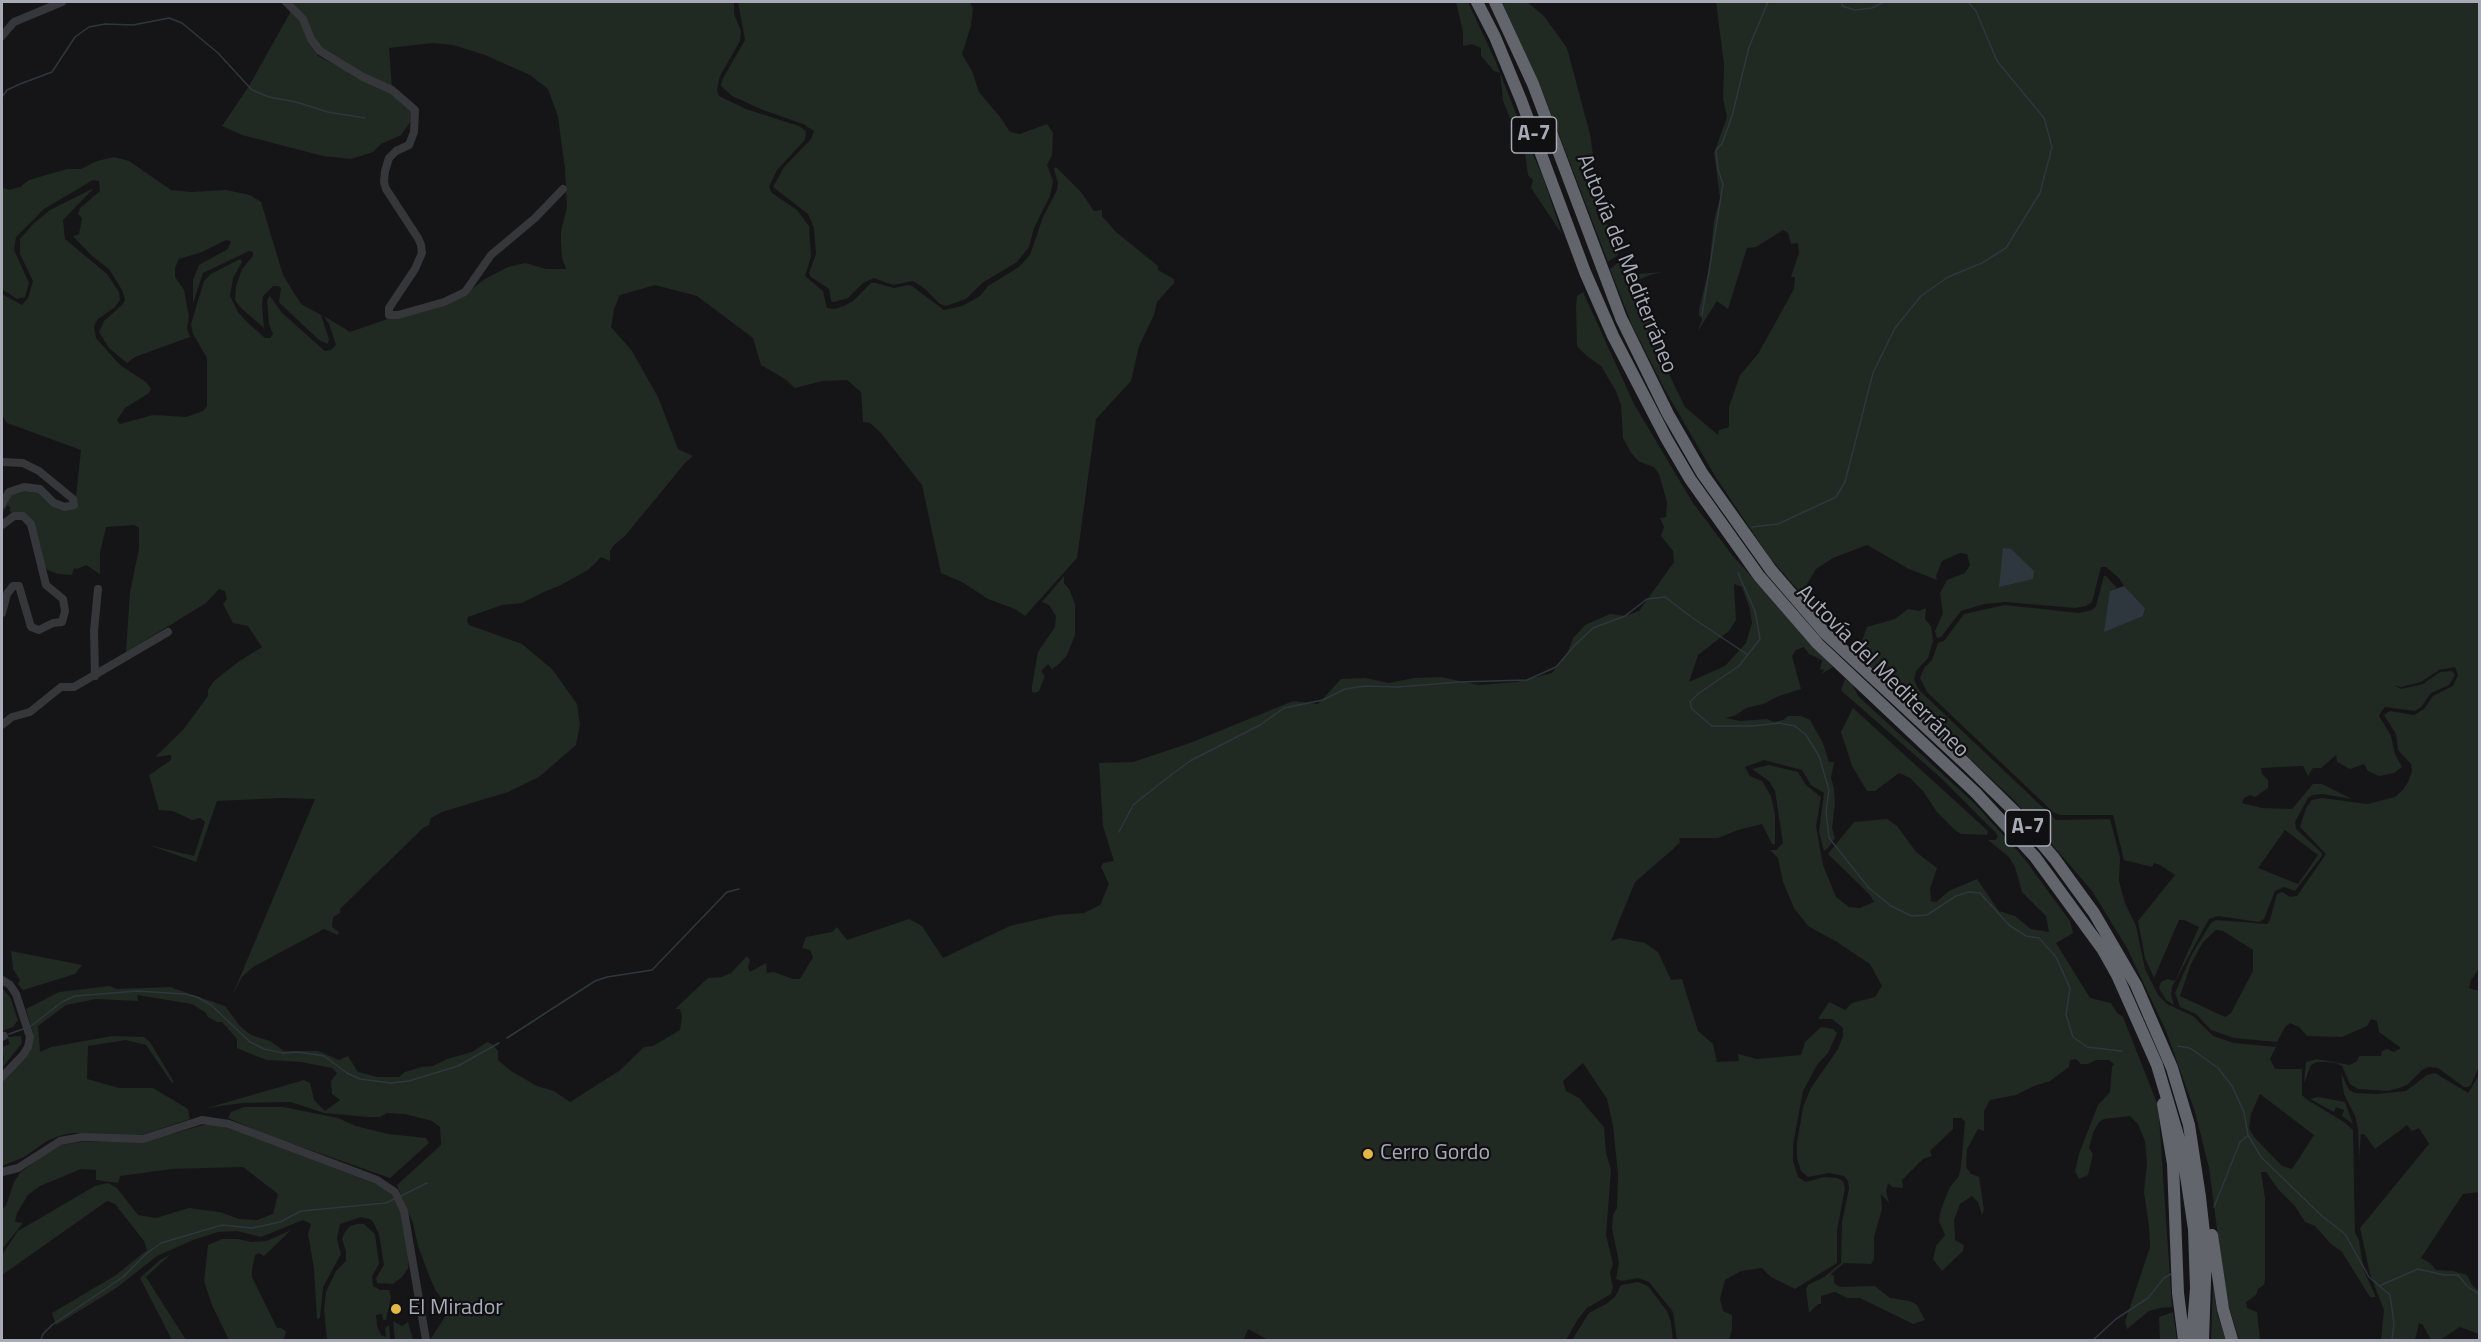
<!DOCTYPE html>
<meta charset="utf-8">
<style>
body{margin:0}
#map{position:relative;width:2481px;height:1342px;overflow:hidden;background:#151517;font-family:"Titillium Web",sans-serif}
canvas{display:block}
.frame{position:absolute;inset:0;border:3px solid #a8abb6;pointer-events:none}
</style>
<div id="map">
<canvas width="2481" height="1342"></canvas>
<div class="frame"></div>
</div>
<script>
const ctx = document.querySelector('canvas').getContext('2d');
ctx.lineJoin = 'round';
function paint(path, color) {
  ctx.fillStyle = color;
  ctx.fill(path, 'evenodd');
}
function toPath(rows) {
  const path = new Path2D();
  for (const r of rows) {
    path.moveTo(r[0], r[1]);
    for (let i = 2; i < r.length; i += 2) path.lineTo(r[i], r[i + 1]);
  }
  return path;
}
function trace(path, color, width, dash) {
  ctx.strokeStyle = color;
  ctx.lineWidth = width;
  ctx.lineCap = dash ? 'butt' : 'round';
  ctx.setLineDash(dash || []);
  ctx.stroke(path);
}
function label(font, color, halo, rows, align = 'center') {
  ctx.font = font + ' "Titillium Web",sans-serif';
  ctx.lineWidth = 4.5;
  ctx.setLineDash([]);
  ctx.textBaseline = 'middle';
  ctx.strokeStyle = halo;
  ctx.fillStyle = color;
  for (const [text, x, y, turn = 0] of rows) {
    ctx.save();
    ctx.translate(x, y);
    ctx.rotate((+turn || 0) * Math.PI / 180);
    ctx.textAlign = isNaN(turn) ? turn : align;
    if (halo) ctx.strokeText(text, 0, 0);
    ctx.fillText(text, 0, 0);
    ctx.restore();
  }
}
paint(toPath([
 [289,2,734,2,734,14,741,31,740,41,720,76,717,90,719,96,746,109,799,126,806,131,805,140,777,170,769,187,772,193,797,210,809,226,811,257,805,276,823,291,827,308,834,309,844,306,853,301,871,283,876,283,894,288,908,285,912,286,944,310,962,306,980,296,988,286,1019,267,1030,255,1043,217,1057,190,1058,183,1054,169,1056,167,1081,192,1094,211,1102,210,1102,216,1116,232,1158,266,1158,270,1174,279,1174,283,1157,302,1154,315,1139,346,1131,381,1096,419,1077,558,1025,616,1015,609,988,599,962,582,941,573,922,485,881,433,870,423,863,422,861,392,847,380,822,381,795,388,785,379,761,365,753,338,697,296,655,285,620,295,614,309,611,327,632,351,658,397,678,449,693,456,685,463,625,536,614,545,610,551,610,561,601,557,588,570,559,586,546,591,522,603,502,605,468,617,467,621,469,625,522,644,552,669,577,704,580,725,576,745,539,777,508,792,442,812,431,818,429,825,423,828,340,909,340,913,333,917,332,927,339,932,338,935,324,929,253,967,242,977,232,996,315,799,281,798,217,801,196,862,149,845,194,856,205,822,200,818,192,820,173,811,159,810,149,775,171,760,171,755,155,757,183,730,208,696,208,690,214,681,238,662,262,647,248,626,233,623,223,604,227,599,225,591,219,589,206,603,126,652,130,592,139,549,139,528,134,525,106,527,100,553,100,574,86,565,77,569,74,568,72,575,58,574,48,570,43,564,22,512,13,514,9,510,11,508,8,505,2,513,2,508,11,493,24,489,39,491,52,505,74,508,78,504,76,496,81,450,7,423,2,415,2,294,22,305,28,298,33,281,20,254,20,239,34,223,50,210,94,188,63,220,65,239,107,274,119,292,120,300,115,307,97,320,94,327,96,338,120,365,146,382,151,389,149,393,125,408,117,420,120,424,153,415,186,417,203,411,207,406,207,358,193,334,191,324,204,281,211,274,240,259,242,262,233,278,230,296,238,312,247,322,265,338,270,338,273,334,269,324,267,300,270,296,282,313,325,351,331,350,336,345,329,324,324,316,350,332,469,291,485,279,508,267,525,263,546,269,566,269,562,257,561,243,561,231,567,207,565,169,558,117,548,89,530,75,485,55,453,45,433,43,389,48,392,88,361,73,320,47],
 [738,2,970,2,973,9,971,26,962,54,972,71,979,92,1000,117,1010,132,1020,134,1047,124,1053,133,1052,155,1047,165,1053,181,1050,196,1034,228,1029,247,1017,262,982,283,966,299,946,306,940,304,924,288,913,281,893,285,874,278,863,283,848,298,834,302,831,301,829,289,811,277,809,273,816,254,814,228,808,214,773,187,784,167,811,139,814,131,803,124,763,110,732,96,721,86,722,80,745,40],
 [1456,2,1468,2,1495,60,1526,139,1543,177,1562,234,1531,188,1533,180,1528,175,1524,144,1512,123,1503,101,1500,73,1494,71,1481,56,1481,48,1472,44,1463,46,1463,32],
 [1502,2,1527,2,1544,16,1567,48,1590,134,1593,155,1591,167,1593,170,1592,178,1597,200,1596,210,1599,220,1613,228,1617,237,1618,255,1608,262,1545,98],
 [1716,2,2479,2,2480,967,2471,980,2469,988,2479,991,2480,1064,2471,1085,2468,1087,2464,1087,2438,1068,2428,1067,2422,1070,2407,1085,2399,1088,2388,1091,2358,1089,2350,1084,2342,1066,2336,1063,2325,1062,2317,1062,2311,1065,2304,1083,2306,1062,2317,1059,2350,1065,2357,1061,2359,1056,2381,1056,2382,1051,2387,1049,2394,1052,2401,1048,2379,1032,2377,1021,2371,1019,2367,1026,2342,1037,2307,1036,2299,1027,2290,1023,2285,1027,2277,1042,2234,1038,2211,1030,2196,1014,2180,1007,2175,993,2192,954,2211,923,2216,920,2267,924,2270,920,2277,894,2282,892,2290,897,2297,896,2326,854,2300,827,2306,808,2312,800,2322,798,2367,804,2395,797,2403,790,2409,780,2412,771,2411,764,2398,750,2396,734,2384,715,2390,711,2414,715,2424,709,2433,696,2453,686,2458,675,2455,667,2439,670,2421,682,2401,687,2394,685,2401,689,2423,684,2440,672,2452,671,2455,675,2449,685,2431,693,2421,707,2415,711,2385,707,2381,712,2379,716,2391,736,2395,754,2402,767,2394,773,2379,776,2368,771,2364,764,2350,769,2337,762,2336,755,2321,768,2313,768,2308,776,2303,766,2261,768,2262,774,2268,780,2268,788,2255,797,2250,795,2244,798,2242,803,2262,808,2292,809,2313,784,2322,784,2352,799,2322,794,2312,795,2308,798,2295,822,2296,829,2322,853,2321,857,2295,891,2284,887,2275,891,2264,919,2259,922,2218,916,2209,919,2172,987,2171,995,2174,1005,2166,1000,2159,988,2161,982,2167,979,2175,981,2199,927,2184,920,2179,920,2154,978,2145,958,2138,921,2175,875,2160,865,2154,863,2152,867,2124,860,2113,815,2060,815,2053,812,1927,692,1920,678,1924,668,1932,660,1938,643,1944,641,1964,614,2005,605,2079,613,2092,610,2096,606,2104,576,2106,576,2117,588,2110,591,2145,608,2124,586,2119,578,2106,567,2101,567,2092,602,2086,606,2075,608,2005,602,1984,604,1961,611,1941,637,1937,638,1935,631,1943,613,1940,593,1947,580,1965,573,1970,565,1967,554,1960,553,1942,561,1936,576,1937,580,1909,569,1867,545,1833,558,1816,569,1807,584,1823,615,1849,648,1770,558,1715,476,1665,390,1632,325,1610,269,1619,262,1638,274,1663,272,1650,275,1632,283,1636,292,1645,299,1657,329,1666,368,1685,407,1718,435,1719,430,1729,427,1729,407,1740,375,1758,354,1794,289,1795,277,1791,277,1799,253,1798,243,1791,244,1788,233,1783,230,1756,247,1747,248,1728,309,1717,301,1698,331,1702,319,1699,315,1699,310,1709,268,1714,220,1720,198,1714,153,1727,117,1723,99,1724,65],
 [2285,830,2318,855,2298,884,2258,868],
 [2216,930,2223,931,2253,950,2253,971,2231,1013,2225,1017,2180,996,2191,964,2203,942],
 [291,11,300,19,318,56,390,93,413,111,411,121,401,135,381,144,373,152,351,159,323,156,242,135,222,126,249,86],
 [114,157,129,161,171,190,191,192,226,190,250,195,261,202,283,275,301,304,321,315,329,339,328,344,319,340,285,308,279,302,281,288,278,286,273,286,263,296,262,306,264,328,240,307,235,300,236,286,242,269,253,256,253,252,249,251,203,273,193,303,193,280,199,265,228,249,231,241,226,240,202,252,179,259,175,268,175,277,184,290,186,301,189,316,187,328,190,337,135,357,127,363,109,348,99,332,104,321,123,304,125,299,122,290,109,269,92,256,73,236,79,234,82,218,78,214,80,208,100,191,99,181,93,180,44,209,16,237,14,250,29,283,25,297,17,299,2,289,2,187,9,190,20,187,29,180,67,169,81,169,97,161],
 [1583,292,1634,404,1693,503,1733,556,1833,667,1822,674,1824,669,1820,670,1822,660,1809,654,1804,647,1796,650,1792,656,1801,689,1779,696,1763,704,1746,708,1736,715,1726,718,1740,721,1767,719,1774,722,1783,720,1788,716,1801,716,1810,720,1823,743,1829,762,1834,762,1831,778,1834,788,1835,804,1832,828,1835,838,1828,848,1824,851,1819,832,1824,793,1811,785,1802,770,1764,760,1745,767,1750,776,1762,781,1771,796,1775,815,1775,844,1772,844,1762,824,1738,830,1718,838,1679,838,1680,842,1672,850,1635,882,1611,941,1620,938,1645,943,1658,952,1671,980,1682,979,1698,1031,1713,1044,1717,1062,1739,1061,1738,1054,1757,1059,1801,1055,1805,1042,1821,1027,1833,1029,1837,1033,1828,1053,1817,1065,1803,1091,1793,1145,1793,1161,1798,1177,1806,1182,1824,1177,1837,1178,1843,1181,1845,1188,1837,1230,1837,1263,1795,1289,1771,1277,1762,1268,1741,1271,1725,1280,1720,1299,1723,1311,1732,1315,1732,1329,1729,1340,1677,1340,1673,1312,1649,1282,1638,1278,1622,1281,1616,1279,1619,1263,1612,1228,1613,1215,1617,1208,1618,1174,1613,1126,1607,1099,1583,1063,1563,1081,1566,1091,1579,1098,1604,1127,1606,1153,1611,1170,1606,1235,1613,1264,1610,1273,1613,1288,1611,1294,1587,1308,1578,1319,1566,1340,1268,1340,1248,1329,1244,1339,1247,1340,430,1340,450,1309,436,1291,430,1278,418,1246,413,1223,397,1185,441,1145,440,1127,432,1121,405,1114,387,1113,380,1117,368,1117,324,1113,291,1102,242,1103,207,1108,304,1080,310,1083,314,1100,325,1111,340,1100,332,1094,331,1081,337,1073,332,1068,301,1062,267,1060,256,1056,237,1048,237,1039,222,1022,217,1022,208,1017,206,1013,192,1004,137,995,138,1001,96,999,66,1005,38,1026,40,1052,51,1047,112,1036,144,1037,150,1042,174,1082,172,1083,146,1045,126,1040,88,1046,87,1079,119,1088,153,1088,188,1109,190,1119,139,1136,73,1133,59,1136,47,1141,24,1157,2,1166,2,1081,31,1046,33,1033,26,1009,59,992,110,986,117,989,170,987,225,1006,240,1026,251,1035,270,1041,284,1051,318,1051,339,1060,348,1056,358,1072,378,1077,399,1077,405,1072,422,1067,433,1066,447,1059,472,1052,487,1042,492,1044,498,1051,498,1060,511,1071,537,1086,554,1091,570,1102,619,1071,644,1047,653,1046,680,1030,682,1017,680,1009,675,1009,708,978,722,977,731,973,747,956,750,960,748,968,750,972,766,963,767,973,774,972,793,979,800,979,813,957,810,950,802,948,806,937,832,932,837,927,847,940,909,919,922,926,943,958,1010,926,1057,915,1084,913,1100,905,1109,884,1101,867,1103,863,1114,861,1103,826,1099,763,1133,762,1190,743,1293,701,1318,704,1341,679,1365,678,1389,683,1414,678,1441,677,1479,685,1517,682,1552,673,1567,654,1573,638,1585,625,1610,614,1625,616,1639,611,1674,562,1673,551,1661,536,1664,527,1660,518,1666,517,1667,502,1659,474,1654,467,1640,462,1631,453,1623,438,1621,405,1616,391,1601,366,1587,356,1577,346,1576,307,1577,296],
 [1734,584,1742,587,1750,609,1752,623,1746,643,1725,666,1689,682,1698,655,1729,631,1736,620],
 [1064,576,1064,583,1069,589,1075,604,1075,635,1067,655,1060,663,1052,669,1048,664,1041,671,1045,676,1039,691,1035,693,1032,692,1032,686,1038,652,1055,627,1056,616,1049,605,1042,602],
 [1926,608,1925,619,1931,626,1933,641,1928,658,1916,671,1914,680,1919,690,2056,820,2110,819,2120,857,2119,881,2125,903,2136,926,2145,969,2158,995,2167,1004,2193,1016,2213,1036,2234,1043,2276,1047,2270,1059,2275,1069,2302,1069,2302,1095,2306,1099,2344,1122,2353,1130,2355,1233,2359,1240,2364,1271,2376,1297,2370,1297,2342,1252,2331,1244,2315,1226,2305,1222,2295,1206,2278,1189,2266,1172,2261,1172,2265,1198,2265,1279,2264,1285,2258,1289,2256,1295,2246,1302,2247,1308,2257,1312,2260,1340,2239,1340,2226,1296,2209,1168,2195,1112,2166,1031,2127,948,2092,891,2013,799,1857,654,1867,627,1895,619,1908,609,1919,611],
 [2260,1094,2314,1135,2292,1169,2282,1166,2254,1137,2249,1128,2251,1114],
 [1845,679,1852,684,1858,696,1975,804,2023,857,2070,921,2073,933,2056,943,2090,998,2111,1003,2117,1013,2123,1017,2157,1103,2159,1117,2172,1307,2160,1308,2149,1311,2127,1329,2125,1322,2150,1247,2149,1226,2144,1192,2147,1163,2145,1141,2138,1124,2130,1116,2104,1119,2099,1122,2093,1133,2089,1148,2093,1154,2088,1175,2079,1179,2075,1171,2079,1154,2098,1105,2110,1092,2112,1067,2114,1064,2109,1060,2096,1060,2088,1064,2081,1064,2076,1059,2070,1060,2069,1067,2050,1081,2034,1086,2016,1095,1990,1100,1984,1111,1984,1131,1978,1129,1967,1149,1966,1167,1971,1174,1979,1177,1984,1210,1982,1215,1978,1202,1972,1196,1960,1204,1954,1220,1955,1237,1955,1240,1964,1245,1963,1251,1942,1271,1933,1259,1936,1246,1945,1235,1939,1221,1941,1209,1950,1187,1959,1176,1961,1166,1965,1122,1962,1118,1953,1118,1953,1129,1930,1151,1932,1156,1923,1159,1902,1180,1903,1188,1892,1187,1888,1183,1886,1191,1889,1203,1881,1194,1882,1209,1874,1237,1874,1259,1871,1264,1844,1263,1831,1274,1834,1276,1834,1283,1840,1287,1875,1286,1890,1298,1910,1301,1917,1305,1925,1320,1913,1324,1860,1298,1847,1298,1835,1292,1821,1296,1821,1304,1818,1304,1809,1313,1806,1289,1808,1285,1824,1277,1841,1263,1842,1222,1849,1189,1848,1181,1844,1176,1829,1173,1808,1177,1801,1171,1797,1158,1797,1143,1803,1107,1811,1088,1838,1049,1843,1036,1843,1028,1832,1019,1818,1019,1829,1002,1845,1010,1852,1003,1875,997,1882,986,1870,964,1837,942,1808,926,1794,908,1783,882,1778,858,1770,850,1776,850,1783,843,1775,791,1769,781,1752,769,1769,765,1798,772,1806,785,1821,797,1816,826,1823,865,1836,897,1849,907,1860,908,1874,902,1870,895,1828,854,1854,822,1887,819,1897,826,1916,852,1937,868,1930,889,1931,901,1936,902,1949,891,1977,879,1999,911,2015,916,2031,929,2049,932,2046,916,2022,892,2015,867,2009,857,1988,840,1995,840,1998,837,1996,833,1941,778,1844,693,1841,690],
 [1853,708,1988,831,1987,835,1961,834,1956,831,1937,812,1923,791,1910,778,1899,773,1875,791,1867,791,1852,766,1841,732],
 [11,951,82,965,75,974,23,990,18,984,20,980,13,969],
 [2,988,10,997,18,1020,13,1027,2,1031],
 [21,1036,22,1043,2,1068,4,1058,2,1047,10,1044,7,1037],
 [2341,1073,2349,1090,2355,1093,2377,1094,2406,1091,2427,1075,2435,1073,2468,1093,2479,1075,2479,1192,2463,1194,2421,1258,2430,1263,2436,1270,2453,1271,2467,1275,2472,1285,2479,1291,2479,1334,2460,1327,2440,1340,2431,1340,2423,1325,2419,1323,2415,1340,2381,1340,2384,1310,2370,1274,2360,1228,2429,1144,2419,1128,2412,1131,2407,1125,2375,1149,2365,1135,2361,1134,2359,1157,2358,1129,2355,1116,2344,1094],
 [2318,1097,2345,1102,2353,1124,2342,1116,2344,1110,2336,1107,2334,1112,2310,1099],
 [244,1107,283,1107,338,1118,356,1126,388,1134,426,1138,429,1143,390,1178,265,1134,228,1118,231,1112],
 [207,1124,221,1126,241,1132,381,1186,391,1194,400,1210,409,1257,408,1268,402,1277,393,1284,377,1283,376,1278,384,1265,379,1234,372,1220,361,1217,340,1224,337,1239,341,1254,323,1287,320,1318,317,1319,314,1268,308,1234,311,1224,303,1220,261,1237,237,1231,218,1232,193,1240,157,1256,115,1289,56,1325,52,1313,116,1275,147,1250,144,1241,115,1204,107,1201,2,1275,2,1255,18,1231,95,1186,108,1183,117,1188,138,1215,156,1218,189,1208,220,1212,239,1219,257,1220,273,1214,278,1194,243,1167,172,1169,120,1176,118,1183,96,1180,96,1170,81,1169,40,1186,28,1195,17,1213,15,1222,23,1223,2,1249,2,1209,6,1206,14,1182,20,1173,42,1156,61,1145,81,1142,143,1142],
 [357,1224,364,1224,375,1234,379,1264,372,1276,373,1286,380,1290,389,1290,391,1297,386,1320,383,1320,382,1314,376,1315,377,1326,381,1335,386,1337,385,1328,389,1325,390,1340,327,1340,324,1310,326,1292,336,1271,346,1261,346,1251,342,1239,345,1232,350,1226],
 [291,1230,264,1256,259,1253,255,1255,252,1269,252,1277,277,1328,281,1328,286,1331,284,1340,229,1340,212,1305,204,1281,208,1245,222,1239,238,1239,251,1242,267,1241],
 [171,1254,146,1277,186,1340,172,1340,140,1278,160,1260],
 [1638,1282,1648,1286,1667,1311,1671,1322,1673,1340,1572,1340,1589,1313,1606,1304,1615,1297,1621,1285],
 [2213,1284,2217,1313,2226,1340,2211,1340],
 [2173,1312,2177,1340,2160,1340,2159,1317],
 [393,1321,402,1326,408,1322,413,1340,395,1340]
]), '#212923');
paint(toPath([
 [2003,548,2011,549,2034,571,2033,579,1999,587],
 [2124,586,2145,608,2143,616,2104,632,2110,591]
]), '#2f373e');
trace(toPath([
 [1842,2,1842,6,1855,10,1872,8,1884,2],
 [2,97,7,90,20,84,52,72,75,37,89,27,105,24,133,25,169,18,182,23,218,53,252,90,269,97,296,102,328,112,365,118],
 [1702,315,1723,184,1718,169,1716,150,1722,144,1732,116,1749,47,1768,2],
 [1752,527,1778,524,1836,497,1845,482,1873,373,1895,328,1921,296,1948,277,1982,263,2006,248,2040,193,2052,147,2044,118,1997,61,1976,11,1968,2],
 [1738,573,1755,611,1760,639,1739,666,1699,693,1690,702,1692,709,1712,726,1753,726,1779,723,1795,726,1806,735,1819,756,1829,790,1826,812,1829,838,1869,888,1891,906,1912,916,1927,915,1956,896,1968,892,1980,893,2009,925,2026,936,2039,938,2056,957,2070,988,2066,1015,2073,1037,2087,1047,2122,1051],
 [1119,832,1133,805,1167,778,1190,761,1260,725,1284,708,1323,700,1345,689,1365,686,1398,687,1459,682,1527,680,1556,667,1575,645,1593,628,1625,616,1647,599,1665,597,1694,619,1748,655],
 [31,1026,62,1002,75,996,137,991,185,994,197,997,211,1005,250,1042,264,1049,283,1053,298,1052,324,1056,347,1073,360,1079,391,1083,409,1081,458,1066,499,1043],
 [9,1034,23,1029],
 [507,1038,595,981,607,977,652,970,727,892,739,889],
 [2178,1046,2190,1048,2218,1068,2232,1086,2244,1112,2248,1135,2261,1157,2322,1216,2345,1234,2369,1277,2390,1295,2394,1323,2392,1340],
 [401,1196,427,1183],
 [2214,1207,2240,1142,2247,1136],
 [2379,1286,2418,1269,2444,1275,2458,1275,2467,1286,2480,1295],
 [41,1340,43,1334,52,1325,123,1277,146,1254,161,1243,222,1225,252,1228,280,1222,301,1211,386,1203,394,1199],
 [2093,1340,2116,1319,2148,1298,2164,1278,2171,1274]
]), '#2f373e', 1.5);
trace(toPath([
 [286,2,303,19,311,39,320,51,363,77,392,90,415,110,414,132,409,145,396,151,389,158,385,171,384,182,386,189,418,238,421,245,422,253,415,269,389,308,389,315,398,315,444,302,465,292,491,255,535,218,563,189],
 [2,36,14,22,62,2],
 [2,462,23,463,39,471,73,499,74,505,65,507,54,503,40,489,24,487,9,492,2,504],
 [2,525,14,516,23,516,31,524,46,585,63,599,65,611,62,622,53,623,39,630,31,627,19,586,13,586,7,594,2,613],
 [95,676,94,631,98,589],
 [2,725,12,717,30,712,61,687,74,687,168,632],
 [2,980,10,985,16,994,30,1037,28,1047,23,1055,2,1077],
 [2,1037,4,1036],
 [2,1172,18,1168,60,1141,82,1137,143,1139,202,1120,229,1124,377,1180,395,1192,404,1211,426,1340]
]), '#36373b', 8);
trace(toPath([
 [1477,2,1495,37,1521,100,1585,272,1613,336,1666,438,1690,479,1759,576,1818,644,1976,793,2035,857,2103,950,2117,975,2157,1065,2182,1149,2194,1229,2196,1288,2192,1340],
 [1495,2,1533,84,1621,318,1668,414,1702,473,1771,570,1825,633,1967,765,2015,812,2054,858,2094,913,2136,985,2172,1068,2189,1125,2200,1197,2206,1251,2203,1340],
 [2163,1104,2173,1164,2178,1293,2184,1340],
 [2212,1235,2223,1309,2232,1340]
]), '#63656c', 12);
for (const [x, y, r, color] of [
 [1368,1154,6,"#e3b740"],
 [396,1309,6,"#e3b740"]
]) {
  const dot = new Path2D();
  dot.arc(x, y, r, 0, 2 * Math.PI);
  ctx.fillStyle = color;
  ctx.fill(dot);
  trace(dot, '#101012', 2);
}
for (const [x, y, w] of [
 [1534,135,45],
 [2028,828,45]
]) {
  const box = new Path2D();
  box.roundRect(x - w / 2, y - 18, w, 36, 4.5);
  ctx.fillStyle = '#101012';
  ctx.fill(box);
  trace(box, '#a8abb6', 1.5);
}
label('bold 21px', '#a8abb6', null, [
 ["A-7",1534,135],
 ["A-7",2028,828]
]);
label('22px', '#a8abb6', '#101012', [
 ["Autovía del Mediterráneo",1626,264,68],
 ["Autovía del Mediterráneo",1882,672,45]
]);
label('22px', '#a8abb6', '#101012', [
 ["Cerro Gordo",1380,1154],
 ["El Mirador",408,1309]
], 'left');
</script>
